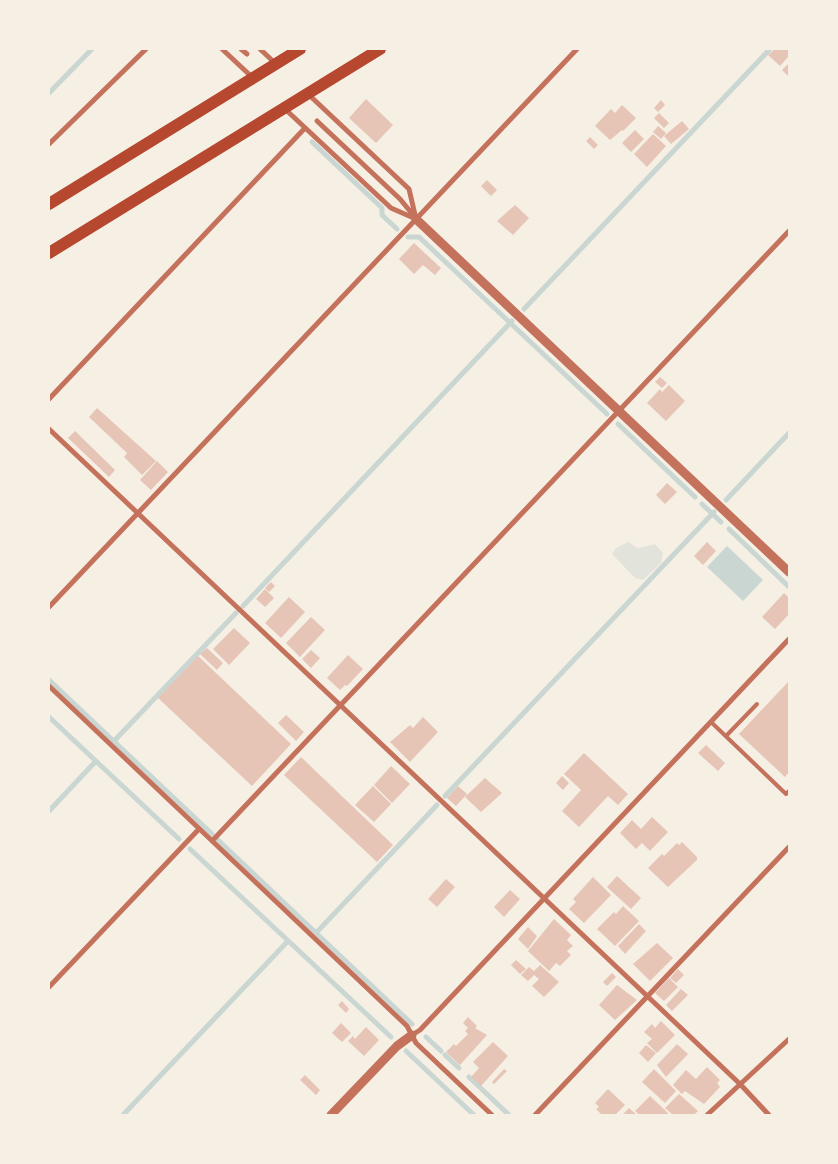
<!DOCTYPE html>
<style>
body{margin:0}
#map{position:relative;width:838px;height:1164px;overflow:hidden;background:#f6efe4;font-family:"Space Grotesk",sans-serif}
canvas{display:block}
.frame{position:absolute;inset:0;border:50px solid #f6efe4;pointer-events:none}
</style>
<div id="map">
<canvas width="838" height="1164"></canvas>
<div class="frame"></div>
</div>
<script>
const ctx = document.querySelector('canvas').getContext('2d');
ctx.lineJoin = 'round';
function paint(path, color) {
  ctx.fillStyle = color;
  ctx.fill(path, 'evenodd');
}
function toPath(rows) {
  const path = new Path2D();
  for (const r of rows) {
    path.moveTo(r[0], r[1]);
    for (let i = 2; i < r.length; i += 2) path.lineTo(r[i], r[i + 1]);
  }
  return path;
}
function trace(path, color, width, dash) {
  ctx.strokeStyle = color;
  ctx.lineWidth = width;
  ctx.lineCap = dash ? 'butt' : 'round';
  ctx.setLineDash(dash || []);
  ctx.stroke(path);
}
paint(toPath([
 [628,542,638,548,655,544,663,553,661,563,643,580,635,578,612,554,616,548]
]), '#e2e4dc');
paint(toPath([
 [727,546,763,580,743,601,707,567]
]), '#c9d6d2');
trace(toPath([
 [49,93,92,49],
 [312,142,382,208,382,215,397,229],
 [408,237,419,237,607,414],
 [524,309,770,49],
 [618,424,695,497],
 [726,500,789,433],
 [702,504,721,522],
 [729,529,789,587],
 [243,606,512,321],
 [49,680,212,834],
 [49,717,179,839],
 [114,741,236,613],
 [445,796,714,512],
 [49,811,96,761],
 [218,840,412,1024],
 [190,849,391,1037],
 [316,933,437,805],
 [426,1037,441,1051],
 [406,1051,474,1115],
 [445,1055,459,1068],
 [469,1077,509,1115],
 [123,1115,288,941]
]), '#c9d6d2', 5);
paint(toPath([
 [775,49,789,49,789,56,780,66,768,55],
 [789,63,789,77,782,70],
 [366,99,393,125,376,143,349,118],
 [661,100,665,105,658,112,654,108],
 [622,105,636,118,623,131,622,130,610,140,595,126,611,109,615,113],
 [659,113,669,123,664,128,654,118],
 [682,121,689,129,671,144,664,136],
 [658,126,666,133,661,139,653,132],
 [635,130,644,139,631,152,622,143],
 [653,134,666,146,647,167,634,154],
 [590,137,598,145,594,149,586,141],
 [487,180,497,190,491,196,481,186],
 [515,205,529,218,513,235,497,221],
 [414,243,441,268,435,275,423,265,414,274,399,259],
 [660,377,667,383,662,388,655,382],
 [669,385,685,401,666,421,647,403,660,389,662,392],
 [97,408,156,461,142,475,124,457,127,453,89,417],
 [75,431,115,470,109,477,68,438],
 [157,461,168,472,151,490,140,480],
 [667,483,677,492,665,504,656,495],
 [707,542,716,551,703,565,694,556],
 [271,582,275,586,269,592,265,588],
 [265,589,274,598,265,607,256,599],
 [784,593,789,598,789,614,775,629,762,617],
 [289,597,305,612,281,638,265,623],
 [311,617,325,630,300,657,286,643],
 [234,628,250,643,229,665,213,649],
 [207,648,223,663,217,670,200,654],
 [311,650,320,658,311,668,302,659],
 [348,655,363,669,347,686,345,685,340,690,327,678],
 [198,656,291,744,252,786,158,698],
 [789,681,789,772,785,777,739,734],
 [286,715,304,732,296,741,278,723],
 [423,717,438,732,410,762,390,742,410,725,413,728],
 [706,745,725,763,718,771,698,753],
 [584,753,628,794,618,805,608,796,579,827,562,811,581,790,564,774],
 [301,757,393,845,377,862,284,775],
 [391,766,410,784,392,803,374,785],
 [562,776,569,783,563,790,556,783],
 [485,778,502,793,481,812,465,797],
 [373,786,391,804,374,822,355,805],
 [458,786,467,794,456,806,447,798],
 [652,817,668,832,650,851,642,843,636,849,620,833,632,820,641,829],
 [682,842,697,857,697,860,668,887,648,868,662,854,664,856,677,843,679,845],
 [617,876,641,898,631,909,607,887],
 [593,877,611,895,584,923,569,909,576,902,573,899],
 [446,879,455,887,437,907,428,899],
 [510,890,520,899,504,917,494,907],
 [623,906,639,921,615,946,597,929,614,912,616,914],
 [554,919,571,935,567,940,573,946,567,951,571,955,560,966,556,963,549,971,528,951],
 [639,924,646,931,625,954,618,946],
 [528,927,537,936,528,949,518,939],
 [657,943,673,958,650,981,633,964],
 [516,960,526,969,520,974,511,965],
 [540,965,559,982,544,997,532,986,539,979,534,975,528,981,521,975,529,967,534,971],
 [678,969,684,975,676,983,670,978],
 [612,973,616,977,607,986,603,982],
 [669,978,678,987,664,1001,655,993],
 [617,985,637,1000,615,1020,599,1005],
 [681,989,688,995,672,1011,666,1005],
 [342,1001,349,1009,346,1013,338,1005],
 [468,1017,477,1026,475,1028,487,1035,460,1065,446,1052,454,1044,456,1046,468,1034,465,1031,468,1028,463,1023],
 [661,1021,675,1035,657,1053,647,1043,652,1039,644,1032,652,1024,655,1028],
 [341,1023,351,1033,342,1042,332,1033],
 [366,1027,379,1040,364,1056,348,1041,353,1036,355,1039],
 [493,1042,508,1056,481,1086,471,1077,479,1068,473,1062],
 [677,1044,688,1054,666,1077,657,1065],
 [646,1045,656,1053,648,1062,639,1053],
 [707,1067,720,1080,717,1083,720,1087,704,1104,685,1091,682,1094,673,1085,686,1070,696,1079],
 [504,1069,507,1071,494,1084,492,1082],
 [654,1069,676,1091,665,1103,642,1082],
 [305,1075,320,1090,316,1095,300,1080],
 [608,1089,625,1105,615,1115,602,1115,596,1109,599,1107,595,1103],
 [679,1094,698,1111,694,1115,673,1115,665,1108],
 [650,1096,668,1113,667,1115,640,1115,635,1111],
 [629,1108,637,1115,622,1115]
]), '#e6c5b7');
trace(toPath([
 [711,722,786,794,789,791],
 [726,736,757,704]
]), '#c5725c', 4);
trace(toPath([
 [222,49,253,78],
 [241,49,247,54],
 [260,49,276,64],
 [308,94,409,189,416,219],
 [285,109,391,208,416,219],
 [317,121,400,199,414,216],
 [49,144,146,49],
 [49,399,305,128],
 [49,429,740,1084,769,1115],
 [49,607,577,49],
 [49,686,407,1026,416,1043,492,1115],
 [212,841,789,231],
 [49,987,199,829],
 [412,1035,420,1030,789,639],
 [535,1115,789,847],
 [707,1115,789,1039]
]), '#c5725c', 5);
trace(toPath([
 [416,219,789,572],
 [331,1115,397,1046,412,1035]
]), '#c5725c', 9);
trace(toPath([
 [49,204,300,49],
 [49,253,380,49]
]), '#b5482f', 12);
</script>
